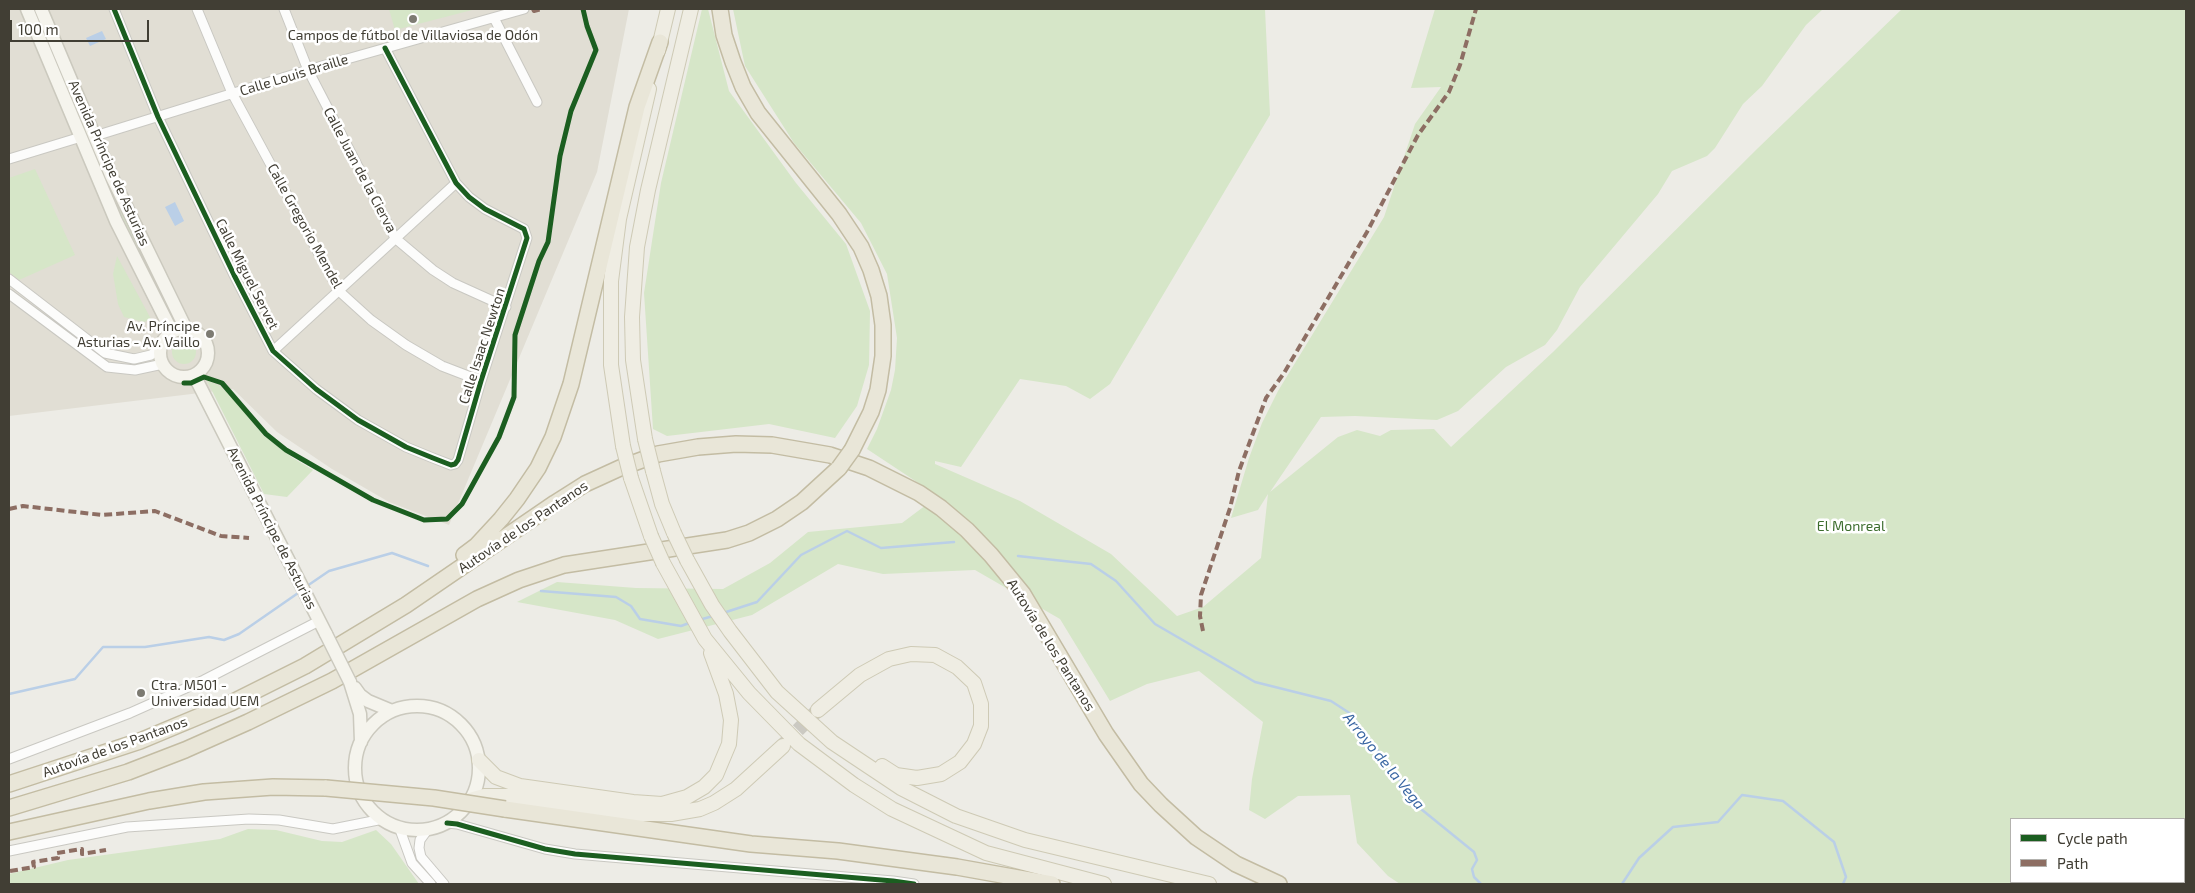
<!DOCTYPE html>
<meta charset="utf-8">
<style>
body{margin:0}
#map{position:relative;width:2195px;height:893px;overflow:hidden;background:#edece6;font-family:"Exo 2",sans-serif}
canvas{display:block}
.frame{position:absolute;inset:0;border:10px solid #413e34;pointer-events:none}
.legend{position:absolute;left:2010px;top:818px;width:175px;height:65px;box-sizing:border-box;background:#fff;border:1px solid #b3b2ae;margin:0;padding:6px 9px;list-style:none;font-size:15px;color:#413e34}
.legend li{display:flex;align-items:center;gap:10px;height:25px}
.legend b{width:25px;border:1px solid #b3b2ae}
.scale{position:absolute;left:10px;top:20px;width:139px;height:22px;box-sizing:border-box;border:2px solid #413e34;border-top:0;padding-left:6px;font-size:15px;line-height:18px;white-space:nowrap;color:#413e34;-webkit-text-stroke:4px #fff;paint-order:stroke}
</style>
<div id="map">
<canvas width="2195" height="893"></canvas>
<div class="frame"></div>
<ul class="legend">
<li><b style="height:6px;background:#1b5e20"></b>Cycle path</li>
<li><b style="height:6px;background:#8d6e63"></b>Path</li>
</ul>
<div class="scale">100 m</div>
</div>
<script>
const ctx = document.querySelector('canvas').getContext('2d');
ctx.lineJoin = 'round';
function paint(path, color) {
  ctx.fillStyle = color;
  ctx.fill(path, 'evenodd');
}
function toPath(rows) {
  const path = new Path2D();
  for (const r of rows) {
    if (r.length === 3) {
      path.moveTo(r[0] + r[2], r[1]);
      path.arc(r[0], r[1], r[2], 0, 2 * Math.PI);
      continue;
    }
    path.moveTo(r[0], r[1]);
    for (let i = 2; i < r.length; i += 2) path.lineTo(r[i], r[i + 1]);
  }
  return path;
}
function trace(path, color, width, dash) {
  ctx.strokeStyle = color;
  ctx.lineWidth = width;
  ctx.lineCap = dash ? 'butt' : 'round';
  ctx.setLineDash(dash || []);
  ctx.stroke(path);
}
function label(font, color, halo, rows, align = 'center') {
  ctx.font = font + ' "Exo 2",sans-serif';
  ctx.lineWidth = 5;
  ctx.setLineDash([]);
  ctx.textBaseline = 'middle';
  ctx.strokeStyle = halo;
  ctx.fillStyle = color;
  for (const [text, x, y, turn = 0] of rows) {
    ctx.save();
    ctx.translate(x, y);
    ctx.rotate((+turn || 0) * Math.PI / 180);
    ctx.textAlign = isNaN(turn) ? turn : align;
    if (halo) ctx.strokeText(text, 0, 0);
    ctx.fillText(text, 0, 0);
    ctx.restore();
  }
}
paint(toPath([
 [9,9,629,9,597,172,449,525,389,502,332,469,277,432,233,389,9,416]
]), '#e1ded4');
paint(toPath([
 [31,9,37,9,178,321,172,323,119,215],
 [389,9,476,9,395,30],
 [702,9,708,9,729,91,796,183,846,244,870,311,869,365,857,406,835,438,769,424,667,436,653,429,644,293,661,183],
 [733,9,1265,9,1270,115,1110,384,1090,399,1066,386,1020,379,961,467,935,461,935,464,1020,501,1111,554,1177,616,1203,607,1261,558,1268,494,1258,510,1231,518,1249,458,1262,423,1278,391,1384,217,1415,124,1441,87,1411,88,1435,9,1823,9,1806,25,1762,86,1743,104,1715,148,1707,156,1672,171,1658,194,1580,287,1557,330,1545,345,1506,367,1458,411,1437,420,1355,416,1321,417,1270,492,1338,437,1357,430,1380,436,1391,430,1434,429,1451,447,1553,352,1758,148,1902,9,2186,9,2186,884,1400,884,1388,876,1357,843,1350,795,1298,796,1265,819,1249,810,1252,779,1263,722,1199,671,1147,684,1110,701,1060,619,975,570,883,574,838,564,752,615,658,639,615,620,517,602,557,582,636,588,723,589,770,563,808,532,902,523,938,496,867,449,877,429,891,390,895,370,897,338,887,274,861,223,794,143,745,66],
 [2011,819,2184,819,2184,882,2011,882],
 [35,169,75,255,19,280,9,272,9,178],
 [117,256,151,319,144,322,124,317,118,304,113,274],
 [184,352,12],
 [207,381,218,385,227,392,264,436,293,458,313,470,287,497,264,494],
 [248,829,276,830,322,841,342,842,376,830,391,844,419,884,9,884,9,874,68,860,220,839]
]), '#d6e6c8');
paint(toPath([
 [102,31,106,39,90,46,86,38],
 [175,202,184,221,175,226,165,207]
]), '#bacfe7');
trace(toPath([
 [1018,556,1091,564,1116,581,1155,624,1255,682,1331,701,1351,714,1421,809,1474,852,1477,860,1472,869,1474,877,1481,884],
 [307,586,329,571,392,553,428,566],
 [541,591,616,597,631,606,640,619,681,626,692,622],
 [723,613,757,602,801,555,847,531,881,548,954,542],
 [699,620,713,616],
 [9,694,75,679,103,647,145,647,209,637,224,640,239,634,301,591],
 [2184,851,2186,851],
 [2166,882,2166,884],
 [1622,884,1639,858,1673,827,1718,822,1742,795,1783,801,1834,842,1846,877,1843,884]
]), '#bacfe7', 2.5);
trace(toPath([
 [783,745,816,712]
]), '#cbc9c2', 14, [14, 7]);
const street = toPath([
 [114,9,158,117,234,275,273,351,316,389,358,420,406,447,433,458,451,465,455,464,458,460,481,381,527,238,524,229,485,209,469,197,456,183,385,48],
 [197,9,232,93,339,291,371,320,406,345,442,366,481,381],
 [284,9,308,70,395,238,433,270,453,283,506,307],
 [494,18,537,102],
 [95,136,308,70,524,9],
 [9,159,81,137],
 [9,279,105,353,134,359,151,355,161,347],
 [9,294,107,367,135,370,163,364],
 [273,351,456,183],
 [9,759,130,713,204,680,319,621],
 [447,823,457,824,545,849,575,854,893,881,914,884],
 [399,827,412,863,431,884],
 [428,829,420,840,419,848,421,857,444,884],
 [9,851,127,827,249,819,279,820,333,829,383,819]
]);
const secondary = toPath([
 [27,9,116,221,169,326,171,333],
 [41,9,111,175,186,329],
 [184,353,24],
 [194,375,326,634],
 [350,682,360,714,361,742],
 [355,688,360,695,368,701,392,711],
 [417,768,62]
]);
const primary = toPath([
 [658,51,668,9],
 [645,439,633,360,632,317,637,247,648,190,691,9],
 [623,446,611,365,611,281,619,219,649,89],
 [653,471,662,504,674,533],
 [631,478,651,536],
 [687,560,712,605,730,631,777,692,832,742,901,788,956,816,1025,840,1209,884],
 [663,563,705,639,749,693,799,744,854,785,892,809,986,853,1104,884],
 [818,710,860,675,889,659,911,654,935,655,957,667,974,683,981,704,981,726,974,744,960,762,941,774,917,778,896,775,882,766],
 [479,760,496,777,520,786,633,802,662,804,687,797,704,787,716,775,729,744,731,720,726,694,711,653],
 [470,800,484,796,509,796,633,814,671,814,700,809,714,803,736,789,783,746]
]);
const highway = toPath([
 [720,9,724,35,733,62,743,87,758,113,839,214,861,247,871,270,879,296,883,325,883,356,878,390,871,412,852,450],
 [464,555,476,546,501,519,517,499,538,468,553,437,571,384,637,107,660,42],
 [9,784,140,741,231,703,305,666,406,605,555,503,585,484,620,468,658,454,698,447,736,444,772,445,830,455,869,468,919,493,941,508,967,530,991,555,1023,594,1106,734,1141,784,1161,805,1196,837,1236,864,1279,884],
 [9,808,128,772,185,750,248,722,332,681,477,599,519,580,564,565,727,540,749,533,777,519,802,502,839,468],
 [505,809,751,844,838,851,957,867,1052,884],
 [9,832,149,801,204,792,273,787,326,788]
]);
trace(street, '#c9c8c2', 11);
trace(secondary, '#cbc9be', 15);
trace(primary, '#cecab5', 16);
trace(highway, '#c3bca3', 18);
trace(street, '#fcfcfb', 9);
trace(secondary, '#f5f4ed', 12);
trace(primary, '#efede3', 14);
trace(highway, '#e9e6d8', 15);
const secondaryBridge = toPath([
 [326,634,350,682]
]);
const primaryBridge = toPath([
 [645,439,653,471],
 [623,446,631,478],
 [674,533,687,560],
 [651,536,663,563]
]);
const highwayBridge = toPath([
 [839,468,852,450],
 [326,788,434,798,505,809]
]);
trace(secondaryBridge, '#cbc9be', 15, []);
trace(primaryBridge, '#cecab5', 16, []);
trace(highwayBridge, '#c3bca3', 18, []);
trace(secondaryBridge, '#f5f4ed', 12);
trace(primaryBridge, '#efede3', 14);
trace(highwayBridge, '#e9e6d8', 15);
trace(toPath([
 [533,9,534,11,542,9],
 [9,509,23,506,102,515,155,511,221,536,249,538],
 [1203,631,1200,616,1201,595,1230,508,1239,471,1266,398,1284,373,1367,232,1418,135,1449,92,1460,65,1476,9],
 [10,871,34,867,33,862,58,858,57,853,82,849,82,854,106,850]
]), '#8d6e63', 4, [8, 4]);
trace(toPath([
 [114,9,158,117,234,275,273,351,316,389,358,420,406,447,433,458,451,465,455,464,458,460,481,381,527,238,524,229,485,209,469,197,456,183,385,48],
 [184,383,191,383,204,377,222,383,266,434,286,450,373,500,424,520,447,519,462,504,499,437,514,397,515,335,539,261,548,242,560,156,571,111,596,50,587,26,583,9],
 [447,823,457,824,545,849,575,854,893,881,914,884]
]), '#1b5e20', 5);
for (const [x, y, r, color] of [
 [413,19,5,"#7d7b72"],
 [210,334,5,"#7d7b72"],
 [141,693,5,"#7d7b72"]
]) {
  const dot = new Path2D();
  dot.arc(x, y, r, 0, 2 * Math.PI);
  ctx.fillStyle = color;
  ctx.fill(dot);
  trace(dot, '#fff', 2);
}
label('14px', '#413e34', '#fff', [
 ["Campos de fútbol de Villaviosa de Odón",413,35],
 ["Av. Príncipe",200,326,"right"],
 ["Asturias - Av. Vaillo",200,342,"right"],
 ["Ctra. M501 -",151,685,"left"],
 ["Universidad UEM",151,701,"left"]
]);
label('14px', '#413e34', '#fff', [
 ["Calle Louis Braille",294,75,-17],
 ["Avenida Príncipe de Asturias",109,163,66],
 ["Calle Juan de la Cierva",360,170,62],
 ["Calle Gregorio Mendel",305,226,61],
 ["Calle Miguel Servet",247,274,63],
 ["Calle Isaac Newton",482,346,-72],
 ["Autovía de los Pantanos",523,527,-34],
 ["Avenida Príncipe de Asturias",272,528,63],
 ["Autovía de los Pantanos",1051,645,58],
 ["Autovía de los Pantanos",115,747,-20]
]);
label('14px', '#3c6d2d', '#fff', [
 ["El Monreal",1851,526]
]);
label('italic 15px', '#3865a2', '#fff', [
 ["Arroyo de la Vega",1384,761,51]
]);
</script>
